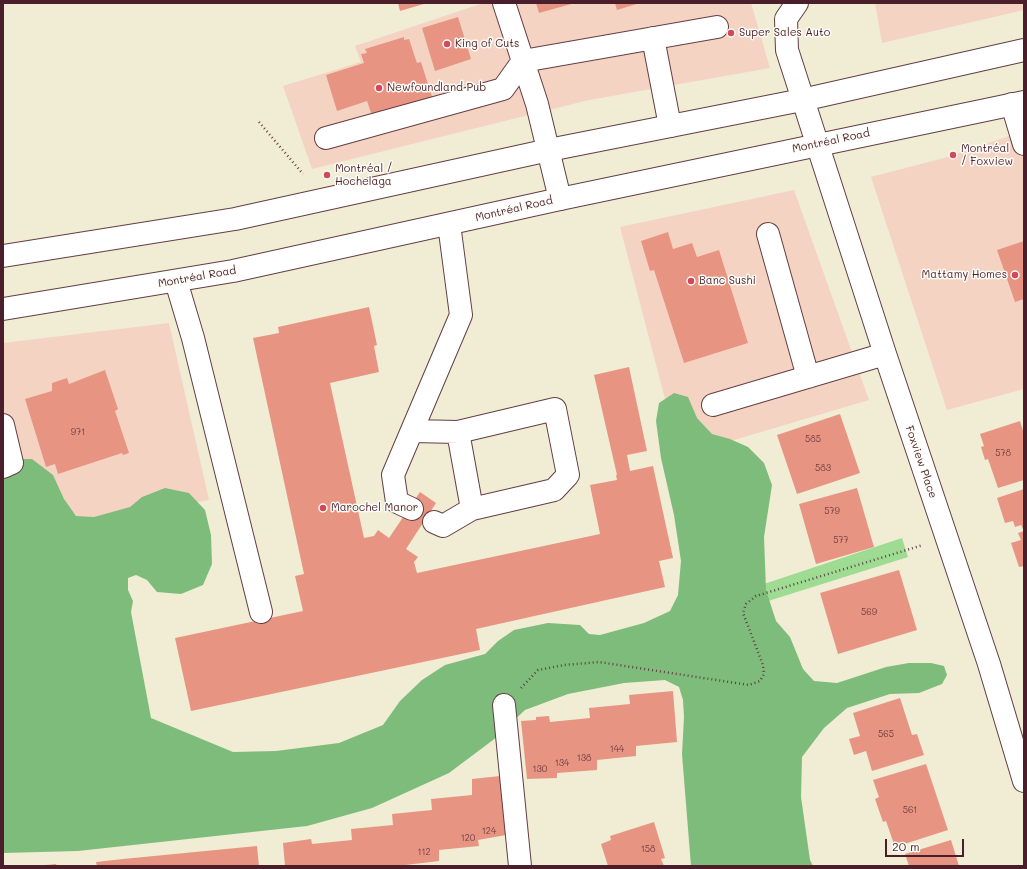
<!DOCTYPE html>
<meta charset="utf-8">
<style>
body{margin:0}
#map{position:relative;width:1027px;height:869px;overflow:hidden;background:#f1ecd4;font-family:Mali,sans-serif}
canvas{display:block}
.frame{position:absolute;inset:0;border:4px solid #4a1f2b;pointer-events:none}
.scale{position:absolute;left:885px;top:839px;width:79px;height:18px;box-sizing:border-box;border:2px solid #4a1f2b;border-top:0;padding-left:5px;font-size:12px;line-height:14px;white-space:nowrap;color:#4a1f2b;-webkit-text-stroke:3px #fdfcf7;paint-order:stroke}
</style>
<div id="map">
<canvas width="1027" height="869"></canvas>
<div class="frame"></div>
<div class="scale">20 m</div>
</div>
<script>
const ctx = document.querySelector('canvas').getContext('2d');
ctx.lineJoin = 'round';
function paint(path, color) {
  ctx.fillStyle = color;
  ctx.fill(path, 'evenodd');
}
function toPath(rows) {
  const path = new Path2D();
  for (const r of rows) {
    path.moveTo(r[0], r[1]);
    for (let i = 2; i < r.length; i += 2) path.lineTo(r[i], r[i + 1]);
  }
  return path;
}
function trace(path, color, width, dash) {
  ctx.strokeStyle = color;
  ctx.lineWidth = width;
  ctx.lineCap = dash ? 'butt' : 'round';
  ctx.setLineDash(dash || []);
  ctx.stroke(path);
}
function label(font, color, halo, rows, align = 'center') {
  ctx.font = font + ' Mali,sans-serif';
  ctx.lineWidth = 3;
  ctx.setLineDash([]);
  ctx.textBaseline = 'middle';
  ctx.strokeStyle = halo;
  ctx.fillStyle = color;
  for (const [text, x, y, turn = 0] of rows) {
    ctx.save();
    ctx.translate(x, y);
    ctx.rotate((+turn || 0) * Math.PI / 180);
    ctx.textAlign = isNaN(turn) ? turn : align;
    if (halo) ctx.strokeText(text, 0, 0);
    ctx.fillText(text, 0, 0);
    ctx.restore();
  }
}
paint(toPath([
 [483,3,751,3,770,68,589,100,312,169,283,86,361,62,355,46],
 [875,3,1024,3,1024,10,882,43],
 [1024,131,1024,389,947,410,871,177,944,158],
 [794,190,869,400,680,456,620,227],
 [169,323,209,500,77,524,3,484,3,343]
]), '#f5d3c2');
paint(toPath([
 [902,538,908,557,765,602,725,597]
]), '#9ddc92');
paint(toPath([
 [674,393,688,397,697,418,712,434,730,439,748,447,764,463,772,485,764,537,766,590,776,621,790,637,803,669,814,681,837,683,886,667,909,663,931,663,944,666,947,675,942,684,919,693,890,694,847,708,824,728,802,757,801,797,810,860,813,866,691,866,682,754,684,717,683,700,679,687,665,680,624,683,568,694,525,710,493,740,449,773,372,808,307,826,78,851,3,853,3,459,32,459,53,475,64,499,76,516,94,517,130,507,142,497,165,488,189,493,205,510,211,535,212,564,203,585,181,594,157,592,147,580,136,575,128,578,128,590,133,601,131,612,151,718,233,752,276,751,339,743,383,725,400,701,422,680,445,665,485,654,498,641,514,630,548,623,580,625,589,634,600,635,644,623,670,611,678,595,681,561,674,515,661,458,656,421,659,403]
]), '#7ebc7c');
paint(toPath([
 [398,3,427,3,400,11],
 [536,3,575,3,539,13],
 [615,3,640,3,617,10],
 [458,17,471,59,435,71,422,28],
 [404,37,404,40,409,39,417,63,421,62,433,100,373,119,367,101,337,111,326,75,364,63,361,54,367,53,365,49],
 [668,232,673,249,692,243,697,257,719,250,748,343,684,363,654,270,650,271,641,241],
 [1024,241,1024,299,1015,302,997,250],
 [369,307,377,345,374,346,379,372,330,383,364,538,374,536,378,530,389,538,420,492,436,503,406,549,418,557,414,562,417,573,600,534,590,485,617,480,616,475,617,475,594,375,629,367,647,451,627,455,630,471,653,466,673,558,659,561,665,587,476,629,480,650,191,711,175,638,303,611,295,576,304,574,253,338,279,333,278,327],
 [105,370,118,409,115,411,129,453,123,455,122,453,58,474,55,464,46,467,25,399,52,391,52,383,67,378,69,384],
 [840,414,860,473,797,494,777,435],
 [1020,421,1024,434,1024,480,998,488,988,459,985,460,981,447,984,446,980,434],
 [857,488,874,547,816,564,799,504],
 [1024,489,1024,566,1019,567,1011,543,1021,540,1018,533,1024,531,1021,525,1015,527,1013,521,1005,523,997,498],
 [899,570,917,630,838,654,820,593],
 [673,691,677,742,636,746,636,756,597,760,597,770,557,773,557,778,527,779,521,721,536,720,536,717,549,716,550,722,590,718,589,708,630,704,629,695],
 [900,698,912,735,917,734,924,755,872,771,866,751,854,755,849,739,860,736,853,713],
 [926,764,948,830,895,847,886,821,883,822,875,799,879,797,873,780],
 [500,776,506,835,478,840,479,846,439,850,439,861,397,866,285,866,283,843,311,839,312,844,352,840,351,829,393,825,392,814,432,810,431,799,472,795,472,779],
 [654,822,665,858,661,859,664,866,608,866,601,844,611,840,610,836],
 [951,840,959,866,909,866,905,854],
 [257,846,259,866,97,866,96,862,123,859],
 [56,864,57,866,46,866,46,865]
]), '#e79582');
const minor = toPath([
 [504,3,537,104,560,199],
 [797,3,786,19,787,50,885,354,989,664,1024,781],
 [653,38,670,126],
 [1012,104,1024,144],
 [326,138,503,89,523,61,717,27],
 [768,234,808,377],
 [176,281,193,338,261,612],
 [713,405,885,354],
 [3,425,12,463,3,467],
 [412,431,458,432,472,509,443,526,434,522],
 [458,432,555,409,568,475,554,490,472,509],
 [412,509,397,502,393,475,461,315,449,224],
 [504,705,520,866]
]);
const major = toPath([
 [3,256,235,219,549,150,802,100,1024,50],
 [3,309,233,271,560,199,1024,102]
]);
trace(minor, '#633e44', 24);
trace(major, '#633e44', 24);
trace(toPath([
 [259,122,303,174],
 [521,688,538,670,564,665,599,662,749,685,760,681,764,674,763,665,743,613,746,604,756,596,923,545]
]), '#633e44', 2.5, [1, 3]);
trace(minor, '#fff', 22);
trace(major, '#fff', 22);
for (const [x, y, r, color] of [
 [731,33,4,"#d1495b"],
 [447,44,4,"#d1495b"],
 [379,88,4,"#d1495b"],
 [953,155,4,"#d1495b"],
 [327,175,4,"#d1495b"],
 [1015,275,4,"#d1495b"],
 [691,281,4,"#d1495b"],
 [323,508,4,"#d1495b"]
]) {
  const dot = new Path2D();
  dot.arc(x, y, r, 0, 2 * Math.PI);
  ctx.fillStyle = color;
  ctx.fill(dot);
  trace(dot, '#fdfcf7', 1.5);
}
label('9px', '#713c41', null, [
 ["971",78,432],
 ["585",813,439],
 ["578",1003,453],
 ["583",823,468],
 ["579",832,511],
 ["577",841,540],
 ["569",869,612],
 ["565",886,734],
 ["144",617,749],
 ["138",584,758],
 ["134",562,763],
 ["130",540,769],
 ["561",910,810],
 ["124",489,831],
 ["120",468,838],
 ["158",648,849],
 ["112",424,852]
]);
label('11px', '#4a1f2b', '#fdfcf7', [
 ["Super Sales Auto",739,33],
 ["King of Cuts",455,44],
 ["Newfoundland Pub",387,88],
 ["Montréal",961,149],
 ["/ Foxview",961,162],
 ["Montréal /",335,169],
 ["Hochelaga",335,182],
 ["Mattamy Homes",1007,275,"right"],
 ["Banc Sushi",699,281],
 ["Marochel Manor",331,508]
], 'left');
label('11px', '#4a1f2b', '#fdfcf7', [
 ["Montréal Road",831,141,-12],
 ["Montréal Road",514,209,-13],
 ["Montréal Road",197,277,-10],
 ["Foxview Place",921,462,71]
]);
</script>
